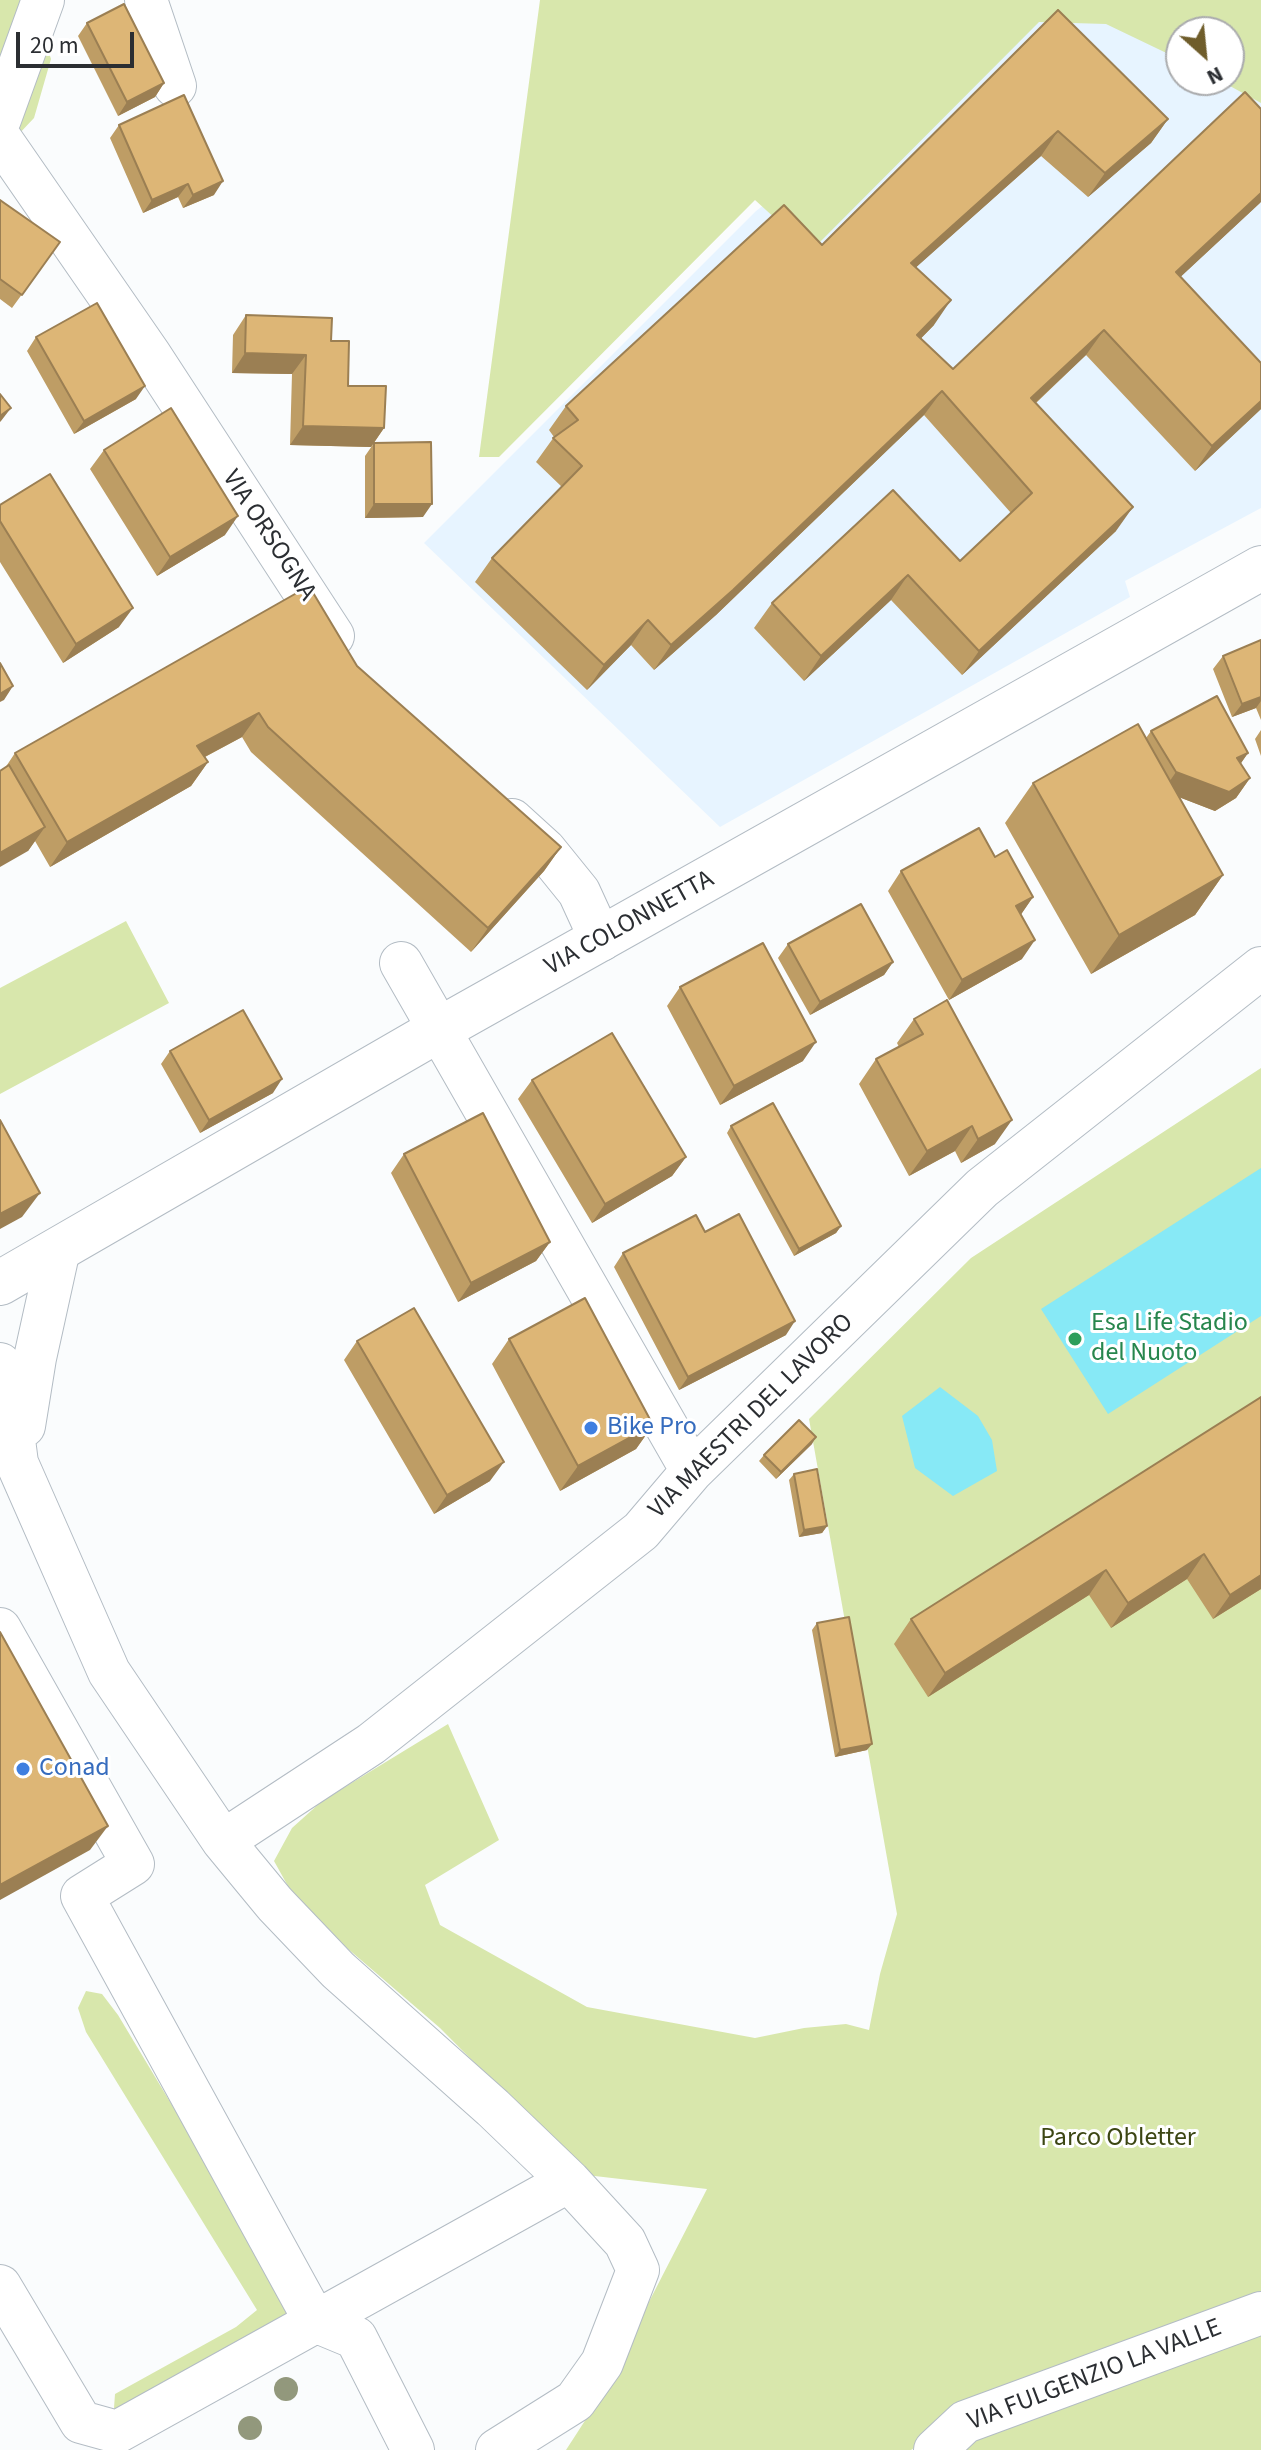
<!DOCTYPE html>
<style>
body{margin:0}
#map{position:relative;width:1261px;height:2450px;overflow:hidden;background:#fafcfd;font-family:"Source Sans 3",sans-serif}
canvas{display:block}
.north{position:absolute;left:1165px;top:16px;width:80px;height:80px;box-sizing:border-box;background:#fff;border:2px solid #aaabad;border-radius:50%;rotate:153deg;font-size:22px;font-weight:700;line-height:32px;text-align:center;color:#2b2e32}
.north::after{content:'';display:block;margin:auto;width:28px;height:36px;background:#6f5d2b;clip-path:polygon(50% 0,100% 100%,50% 72%,0 100%)}
.scale{position:absolute;left:16px;top:32px;width:118px;height:36px;box-sizing:border-box;border:4px solid #2b2e32;border-top:0;padding-left:10px;font-size:24px;line-height:28px;white-space:nowrap;color:#2b2e32;-webkit-text-stroke:6px #fff;paint-order:stroke}
</style>
<div id="map">
<canvas width="1261" height="2450"></canvas>
<div class="north">N</div>
<div class="scale">20 m</div>
</div>
<script>
const ctx = document.querySelector('canvas').getContext('2d');
ctx.lineJoin = 'round';
function paint(path, color) {
  ctx.fillStyle = color;
  ctx.fill(path, 'evenodd');
}
function toPath(rows) {
  const path = new Path2D();
  for (const r of rows) {
    path.moveTo(r[0], r[1]);
    for (let i = 2; i < r.length; i += 2) path.lineTo(r[i], r[i + 1]);
  }
  return path;
}
function trace(path, color, width, dash) {
  ctx.strokeStyle = color;
  ctx.lineWidth = width;
  ctx.lineCap = dash ? 'butt' : 'round';
  ctx.setLineDash(dash || []);
  ctx.stroke(path);
}
function label(font, color, halo, rows, align = 'center') {
  ctx.font = font + ' "Source Sans 3",sans-serif';
  ctx.lineWidth = 6;
  ctx.setLineDash([]);
  ctx.textBaseline = 'middle';
  ctx.strokeStyle = halo;
  ctx.fillStyle = color;
  for (const [text, x, y, turn = 0] of rows) {
    ctx.save();
    ctx.translate(x, y);
    ctx.rotate((+turn || 0) * Math.PI / 180);
    ctx.textAlign = isNaN(turn) ? turn : align;
    if (halo) ctx.strokeText(text, 0, 0);
    ctx.fillText(text, 0, 0);
    ctx.restore();
  }
}
paint(toPath([
 [1032,0,1181,34,1181,80,1261,83,1261,508,1125,581,1130,597,720,827,424,543,756,211]
]), '#e7f4ff');
paint(toPath([
 [0,0,32,0,51,59,34,118,0,154],
 [540,0,1261,0,1261,103,1219,80,1229,80,1229,32,1181,32,1181,60,1106,24,1039,22,811,251,755,200,499,457,479,457],
 [126,921,169,1003,0,1094,0,988],
 [1261,1068,1261,2294,1004,2391,911,2450,566,2450,599,2399,707,2189,586,2175,440,2028,347,1948,289,1888,274,1861,292,1828,322,1801,448,1724,499,1840,425,1885,440,1925,587,2007,755,2038,804,2028,846,2024,869,2030,880,1974,897,1914,809,1419,971,1258],
 [86,1991,102,1994,118,2015,302,2322,131,2421,114,2408,115,2394,236,2327,257,2310,86,2032,78,2008],
 [1261,2321,1261,2450,946,2450]
]), '#d8e7ac');
paint(toPath([
 [1261,1168,1261,1316,1108,1414,1041,1309],
 [940,1387,978,1416,992,1440,997,1471,953,1496,915,1468,902,1416]
]), '#87e9f6');
const minor = toPath([
 [146,0,175,86],
 [0,119,43,0],
 [0,138,150,355,333,636],
 [512,820,545,850,579,892,601,940],
 [401,963,692,1471],
 [0,1364,8,1394,17,1463,109,1672,223,1841,275,1904,338,1970,493,2108,569,2181,625,2242,638,2270,602,2363,575,2401,497,2450],
 [24,1426,35,1358,59,1249],
 [0,1629,133,1864,82,1896,315,2321,356,2338,413,2450],
 [223,1841,371,1744,641,1531,692,1471,982,1188,1261,968],
 [0,2286,81,2422,117,2432,569,2181],
 [935,2450,965,2422,1261,2313]
]);
const major = toPath([
 [0,1283,440,1029,1261,568]
]);
trace(minor, '#b3bcc4', 44);
trace(major, '#b3bcc4', 46);
trace(minor, '#fff', 42);
trace(major, '#fff', 44);
ctx.fillStyle = '#92987c';
for (const [x, y] of [
 [286,2389],
 [250,2428]
]) {
  ctx.beginPath();
  ctx.arc(x, y, 12, 0, 2 * Math.PI);
  ctx.fill();
}
paint(toPath([
 [1058,10,1168,119,1151,143,1088,197,1041,156,916,267,934,325,921,338,953,369,1261,202,1180,277,1261,363,1261,409,1195,471,1086,355,1036,403,1116,531,962,675,891,600,804,681,754,628,772,603,960,561,1011,513,924,415,716,615,654,670,631,645,587,690,475,582,492,558,562,487,536,462,554,437,549,430,566,406,822,245],
 [87,23,164,83,155,97,118,116,78,36],
 [119,125,214,195,183,208,178,197,143,213,110,138],
 [0,200,60,242,12,308,0,299],
 [246,315,331,341,348,386,384,428,371,447,290,445,292,374,232,373,233,335],
 [36,337,136,399,74,434,27,351],
 [374,443,423,517,365,518,365,456],
 [104,450,225,535,157,576,90,469],
 [0,505,119,627,63,663,0,562],
 [1261,640,1261,720,1256,708,1232,717,1213,669,1223,656],
 [357,666,561,847,544,871,471,952,251,752,242,737,205,757,208,762,191,786,50,867,35,841,28,851,5,768,15,753],
 [1261,730,1261,756,1255,739],
 [1151,731,1248,753,1240,764,1250,778,1236,798,1215,811,1179,797,1223,875,1195,915,1091,974,1005,823,1033,783,1146,738],
 [995,857,1033,897,1021,914,1022,959,949,1000,888,891,901,871],
 [788,944,893,962,884,975,810,1015,778,958],
 [680,987,803,1061,720,1105,667,1006],
 [914,1019,995,1144,961,1163,955,1151,909,1176,859,1084,876,1059,899,1047,897,1043],
 [170,1051,273,1093,200,1133,161,1064],
 [532,1080,686,1157,672,1176,592,1223,518,1099],
 [731,1126,841,1226,836,1233,794,1256,727,1133],
 [404,1154,550,1242,536,1261,458,1302,391,1173],
 [705,1232,786,1335,679,1390,614,1267,623,1253],
 [509,1339,653,1425,636,1449,560,1491,492,1364],
 [357,1341,490,1481,434,1514,344,1360],
 [1261,1397,1261,1589,1213,1619,1187,1579,1111,1628,1089,1595,928,1697,894,1644,911,1619],
 [812,1444,776,1479,759,1461,764,1455],
 [794,1474,827,1526,822,1533,799,1537,789,1480],
 [817,1623,867,1750,835,1757,812,1630]
]), '#be9d65');
paint(toPath([
 [164,83,155,97,118,116,127,102],
 [1168,119,1151,143,1088,197,1105,173],
 [1058,131,1041,156,894,287,911,263],
 [223,181,214,195,183,208,193,195],
 [188,184,178,197,143,213,152,200],
 [1261,193,1261,202,1159,297,1176,272],
 [951,300,934,325,900,360,917,335],
 [1104,330,1086,355,1014,423,1031,398],
 [245,353,306,355,292,374,232,373],
 [145,386,136,399,74,434,84,421],
 [942,391,924,415,716,615,654,670,671,645],
 [1261,401,1261,409,1195,471,1212,446],
 [11,408,1,421,0,422,0,416],
 [303,426,384,428,371,447,290,445],
 [374,504,432,504,423,517,365,518],
 [1133,507,1116,531,962,675,979,651],
 [238,516,225,535,157,576,170,557],
 [908,575,891,600,804,681,821,656],
 [133,608,119,627,63,663,76,644],
 [648,620,631,645,587,690,604,665],
 [13,686,4,700,0,702,0,694],
 [1261,697,1261,701,1256,708,1232,717,1242,704],
 [259,713,242,737,180,770,197,746],
 [1248,753,1235,772,1237,758],
 [208,762,191,786,50,867,67,842],
 [1176,772,1250,778,1236,798,1215,811,1163,791],
 [45,827,28,851,0,867,0,853],
 [561,847,544,871,471,952,488,928],
 [1223,875,1195,915,1091,974,1119,935],
 [1033,897,1020,916,1016,906],
 [1035,940,1022,959,949,1000,962,980],
 [893,962,884,975,810,1015,820,1002],
 [816,1042,803,1061,720,1105,734,1086],
 [282,1079,273,1093,200,1133,209,1120],
 [1012,1120,995,1144,961,1163,978,1139],
 [972,1126,955,1151,909,1176,927,1151],
 [686,1157,672,1176,592,1223,605,1204],
 [40,1193,22,1217,0,1229,0,1214],
 [841,1226,836,1233,794,1256,799,1249],
 [550,1242,536,1261,458,1302,471,1283],
 [795,1321,786,1335,679,1390,688,1377],
 [653,1425,636,1449,560,1491,578,1466],
 [816,1437,812,1444,776,1479,781,1472],
 [504,1462,490,1481,434,1514,447,1495],
 [827,1526,822,1533,799,1537,804,1530],
 [1204,1554,1187,1579,1111,1628,1128,1603],
 [1106,1570,1089,1595,928,1697,945,1673],
 [1261,1575,1261,1589,1213,1619,1230,1595],
 [872,1744,867,1750,835,1757,840,1750],
 [108,1826,90,1850,0,1900,0,1885]
]), '#9b7f53');
const building = toPath([
 [124,4,164,83,127,102,87,23,124,4],
 [1058,10,1168,119,1105,173,1058,131,911,263,951,300,917,335,953,369,1245,92,1261,109,1261,193,1176,272,1261,363,1261,401,1212,446,1104,330,1031,398,1133,507,979,651,908,575,821,656,772,603,893,490,960,561,1032,493,942,391,733,590,671,645,648,620,604,665,492,558,582,466,553,438,578,420,566,406,784,205,822,245,1058,10],
 [184,95,223,181,193,195,188,184,152,200,119,125,184,95],
 [0,200,60,242,22,295,0,279,0,200],
 [97,303,145,386,84,421,36,337,97,303],
 [246,315,332,318,331,341,349,341,348,386,386,386,384,428,303,426,306,355,245,353,246,315],
 [0,394,11,408,0,416,0,394],
 [171,408,238,516,170,557,104,450,171,408],
 [431,442,432,504,374,504,374,443,431,442],
 [50,474,133,608,76,644,0,521,0,505,50,474],
 [309,586,357,666,561,847,488,928,268,727,259,713,197,746,208,762,67,842,15,753,309,586],
 [1261,640,1261,697,1242,704,1223,656,1261,640],
 [0,663,13,686,0,694,0,663],
 [1217,696,1248,753,1237,758,1250,778,1229,792,1176,772,1151,731,1217,696],
 [1138,724,1223,875,1119,935,1033,783,1138,724],
 [9,765,45,827,0,853,0,771,9,765],
 [979,828,995,857,1007,850,1033,897,1016,906,1035,940,962,980,901,871,979,828],
 [861,904,893,962,820,1002,788,944,861,904],
 [763,943,816,1042,734,1086,680,987,763,943],
 [947,1000,1012,1120,978,1139,972,1126,927,1151,876,1059,923,1034,914,1019,947,1000],
 [243,1010,282,1079,209,1120,170,1051,243,1010],
 [612,1033,686,1157,605,1204,532,1080,612,1033],
 [773,1103,841,1226,799,1249,731,1126,773,1103],
 [483,1113,550,1242,471,1283,404,1154,483,1113],
 [0,1120,40,1193,0,1214,0,1120],
 [739,1214,795,1321,688,1377,623,1253,696,1215,705,1232,739,1214],
 [585,1298,653,1425,578,1466,509,1339,585,1298],
 [414,1308,504,1462,447,1495,357,1341,414,1308],
 [1261,1397,1261,1575,1230,1595,1204,1554,1128,1603,1106,1570,945,1673,911,1619,1261,1397],
 [799,1420,816,1437,781,1472,764,1455,799,1420],
 [817,1469,827,1526,804,1530,794,1474,817,1469],
 [849,1617,872,1744,840,1750,817,1623,849,1617],
 [0,1632,108,1826,0,1885,0,1632]
]);
paint(building, '#ddb676');
trace(building, '#9b7f53', 2);
for (const [x, y, r, color] of [
 [1075,1339,8,"#2e9e5b"],
 [591,1428,8,"#3f7fe0"],
 [23,1769,8,"#3f7fe0"]
]) {
  const dot = new Path2D();
  dot.arc(x, y, r, 0, 2 * Math.PI);
  ctx.fillStyle = color;
  ctx.fill(dot);
  trace(dot, '#fff', 3);
}
label('26px', '#2b2e32', '#fff', [
 ["VIA ORSOGNA",268,536,57],
 ["VIA COLONNETTA",630,924,-29],
 ["VIA MAESTRI DEL LAVORO",752,1417,-45],
 ["VIA FULGENZIO LA VALLE",1095,2376,-21]
]);
label('26px', '#27864d', '#fff', [
 ["Esa Life Stadio",1091,1324],
 ["del Nuoto",1091,1354]
], 'left');
label('26px', '#366cbe', '#fff', [
 ["Bike Pro",607,1428],
 ["Conad",39,1769]
], 'left');
label('26px', '#3c4613', '#fff', [
 ["Parco Obletter",1118,2139]
]);
</script>
